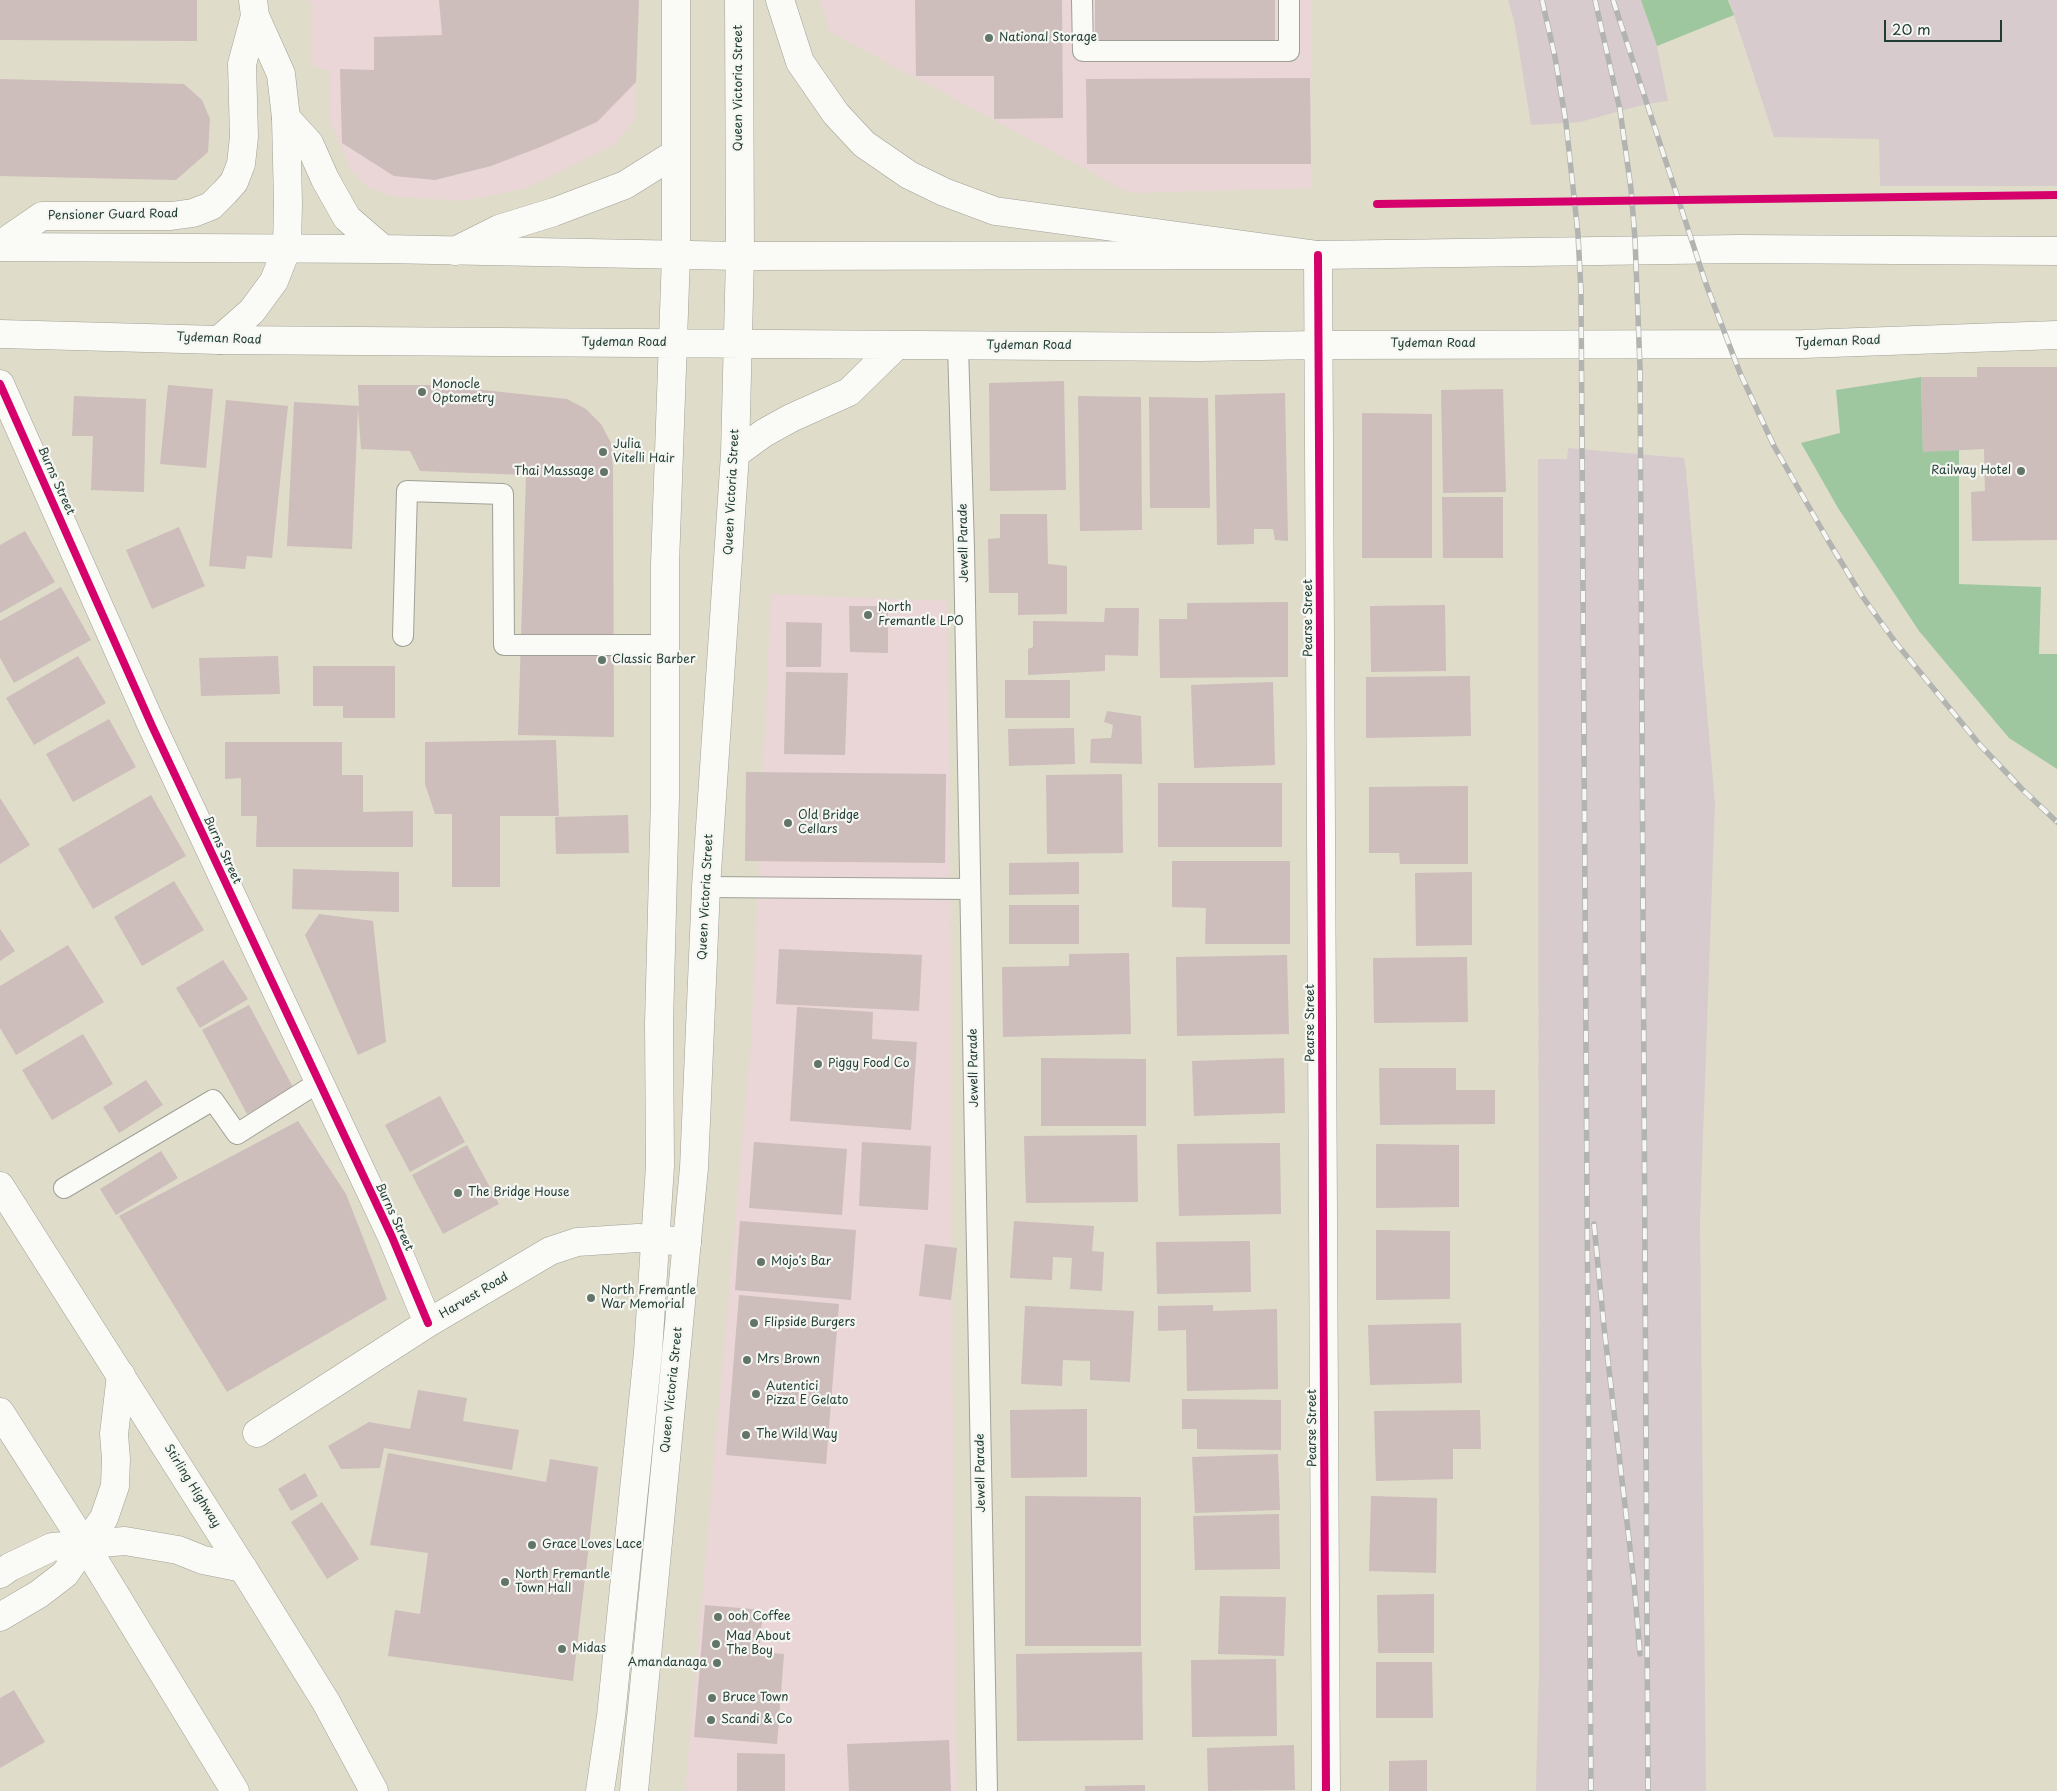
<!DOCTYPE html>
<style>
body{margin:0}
#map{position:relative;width:2057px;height:1791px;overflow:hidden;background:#e0dcca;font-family:"Playpen Sans",sans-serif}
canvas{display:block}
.scale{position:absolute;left:1884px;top:20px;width:118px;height:22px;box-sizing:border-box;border:2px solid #1f3d34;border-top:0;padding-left:6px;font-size:15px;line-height:18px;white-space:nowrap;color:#1f3d34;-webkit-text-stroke:4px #f6f6f2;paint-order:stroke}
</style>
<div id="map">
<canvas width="2057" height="1791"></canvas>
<div class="scale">20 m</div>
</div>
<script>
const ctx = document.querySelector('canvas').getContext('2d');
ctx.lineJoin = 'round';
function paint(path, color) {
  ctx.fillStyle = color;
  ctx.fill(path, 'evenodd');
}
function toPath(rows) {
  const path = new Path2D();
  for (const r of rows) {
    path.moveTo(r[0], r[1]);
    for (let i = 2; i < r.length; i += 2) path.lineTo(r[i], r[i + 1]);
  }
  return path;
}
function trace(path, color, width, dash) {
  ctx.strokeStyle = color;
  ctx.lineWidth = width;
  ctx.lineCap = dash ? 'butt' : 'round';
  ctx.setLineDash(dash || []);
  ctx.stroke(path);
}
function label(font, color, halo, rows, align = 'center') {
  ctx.font = font + ' "Playpen Sans",sans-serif';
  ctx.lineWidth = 4.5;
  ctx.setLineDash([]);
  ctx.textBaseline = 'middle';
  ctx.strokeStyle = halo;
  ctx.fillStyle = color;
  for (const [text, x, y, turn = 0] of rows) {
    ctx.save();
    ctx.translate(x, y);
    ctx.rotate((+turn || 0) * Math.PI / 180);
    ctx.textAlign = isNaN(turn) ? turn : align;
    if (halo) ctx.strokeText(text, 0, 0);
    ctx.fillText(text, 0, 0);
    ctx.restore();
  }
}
paint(toPath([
 [307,0,637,0,635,118,615,144,525,188,464,201,389,196,368,187,353,173,336,136,330,120,330,71,312,66,311,4],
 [820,0,1311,0,1312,188,1130,193,830,32],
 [771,594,947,601,951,950,953,1534,957,1791,685,1791,751,1041]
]), '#ead5d7');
paint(toPath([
 [1508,0,1641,0,1657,46,1668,101,1646,104,1580,122,1531,125,1515,25],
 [1729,0,2057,0,2057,186,1880,186,1879,139,1774,137],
 [1568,448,1684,458,1686,470,1715,803,1700,1221,1706,1791,1536,1791,1539,1671,1538,459,1567,459]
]), '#d7cbcd');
paint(toPath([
 [1641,0,1728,0,1734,15,1657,46],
 [1921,377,1923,451,1959,450,1959,584,2041,587,2039,654,2057,654,2057,769,2009,738,1919,631,1838,508,1801,443,1840,433,1836,390]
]), '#9ec7a0');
paint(toPath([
 [0,0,197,0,197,41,0,40],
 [439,0,639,0,636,82,597,122,543,146,491,166,435,180,394,176,342,143,340,69,374,70,374,37,442,35],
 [915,0,1062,0,1063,118,994,119,994,76,916,76],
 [1095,0,1275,0,1275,45,1095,45],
 [1310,78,1311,164,1087,164,1086,79],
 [0,79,184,84,202,100,210,119,208,152,176,180,0,176],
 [1977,367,2057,367,2057,540,1972,541,1971,492,1985,491,1984,449,1923,452,1921,377,1977,377],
 [1064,381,1066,490,990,491,989,383],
 [168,385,213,389,206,468,160,464],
 [358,385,436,385,567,399,586,409,601,424,611,443,613,468,614,737,518,735,526,475,420,471,410,451,361,449,358,409,352,549,287,546,294,402,359,406],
 [1503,389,1506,492,1443,493,1441,390],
 [1285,393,1288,541,1275,540,1273,529,1254,529,1254,544,1217,545,1215,395],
 [74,396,146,399,144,492,91,490,93,436,72,436],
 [1078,396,1141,397,1142,530,1080,531],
 [1149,397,1208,398,1210,508,1150,508],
 [226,400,288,406,272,558,247,556,245,569,209,566],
 [1362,413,1432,414,1432,558,1362,558],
 [1442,497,1503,497,1503,558,1443,558],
 [1000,514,1047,514,1048,564,1067,566,1067,614,1018,615,1018,593,989,593,988,539,1000,538],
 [179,527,205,586,152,609,126,550],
 [25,531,55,582,0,613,0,545],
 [61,587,91,640,14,683,0,658,0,621],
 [1288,602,1288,677,1160,678,1159,619,1187,619,1187,603],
 [1445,605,1446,671,1371,672,1370,606],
 [849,606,888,606,888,653,850,652],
 [1105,608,1139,608,1138,656,1105,655,1105,671,1028,675,1028,649,1033,647,1033,621,1104,622],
 [786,622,822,623,821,667,786,667],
 [78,656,106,703,34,745,6,698],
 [278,656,280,694,201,696,199,658],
 [313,666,395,666,395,718,343,718,343,706,313,706],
 [786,672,848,673,845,755,784,754],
 [1470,676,1471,736,1366,738,1366,677],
 [1005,680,1070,680,1070,718,1005,718],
 [1273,682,1275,765,1194,768,1191,685],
 [1107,711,1141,716,1142,764,1090,763,1091,739,1111,738,1113,725,1104,722],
 [109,719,136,767,73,802,46,754],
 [1074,728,1075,764,1009,766,1008,729],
 [556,740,559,816,500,816,500,887,452,887,452,814,435,814,425,784,425,742],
 [225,742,342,742,342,775,363,775,363,812,413,811,413,847,256,847,257,816,241,816,241,778,225,779],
 [746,772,946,774,945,863,745,861],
 [1122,774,1123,853,1047,854,1046,775],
 [1158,783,1282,783,1282,847,1158,847],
 [1468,786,1468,864,1400,864,1399,853,1369,853,1369,787],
 [151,795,186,856,93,909,58,849],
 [0,798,30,845,0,864],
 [628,815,629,853,556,854,555,817],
 [1172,861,1290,861,1290,944,1205,944,1206,908,1172,907],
 [1079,862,1079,894,1009,895,1009,863],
 [293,869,399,872,399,912,292,909],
 [1472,872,1472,945,1416,946,1415,873],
 [174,881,204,930,142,966,114,917],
 [1009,905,1079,905,1079,944,1009,944],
 [319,914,373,921,386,1042,358,1055,305,935],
 [0,929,15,951,0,961],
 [68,945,104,1002,16,1055,0,1028,0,986],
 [779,949,922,955,919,1011,776,1004],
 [1129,953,1131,1034,1003,1037,1002,967,1069,966,1069,954],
 [1287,955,1289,1034,1177,1036,1176,957],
 [1467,957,1468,1022,1374,1023,1373,958],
 [223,960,248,999,200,1028,176,988],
 [249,1005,294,1089,247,1114,202,1030],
 [797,1007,873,1012,872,1039,917,1042,911,1130,790,1121],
 [83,1034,113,1084,52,1120,22,1070],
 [1041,1058,1146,1059,1146,1126,1041,1126],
 [1284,1058,1285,1113,1194,1116,1192,1061],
 [1379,1068,1456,1068,1456,1090,1495,1090,1495,1124,1380,1125],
 [146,1080,163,1105,119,1133,103,1107],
 [440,1096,465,1142,410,1172,385,1125],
 [298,1121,346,1194,387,1299,227,1392,119,1216],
 [1137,1135,1138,1202,1026,1203,1024,1136],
 [754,1142,847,1149,842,1215,749,1208],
 [862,1142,931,1146,928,1210,859,1206],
 [1280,1143,1281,1214,1179,1216,1177,1144],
 [1376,1144,1459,1145,1459,1207,1376,1208],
 [467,1145,499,1204,443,1234,412,1175],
 [161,1151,178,1178,116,1215,100,1189],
 [740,1221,856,1230,851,1300,735,1290],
 [1014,1221,1094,1226,1092,1251,1104,1252,1102,1291,1070,1289,1072,1258,1053,1257,1052,1280,1010,1278],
 [1376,1230,1450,1231,1450,1299,1376,1300],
 [1250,1241,1251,1292,1157,1294,1156,1242],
 [925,1244,957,1248,951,1300,919,1296],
 [739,1295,839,1304,826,1464,726,1455],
 [1213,1305,1213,1311,1277,1309,1278,1389,1187,1391,1186,1330,1158,1331,1158,1306],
 [1025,1306,1134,1311,1130,1382,1090,1380,1090,1361,1063,1360,1062,1386,1021,1384],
 [1461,1323,1462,1383,1370,1385,1368,1325],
 [418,1390,467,1398,463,1421,519,1430,512,1470,384,1448,380,1468,341,1469,328,1446,369,1422,410,1429],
 [1182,1399,1281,1400,1281,1450,1197,1449,1197,1429,1182,1429],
 [1087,1409,1087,1477,1011,1478,1010,1410],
 [1480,1410,1481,1449,1453,1449,1453,1479,1376,1481,1374,1411],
 [388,1453,546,1482,550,1459,598,1467,573,1681,388,1656,395,1610,420,1614,428,1553,370,1545],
 [1278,1454,1280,1510,1195,1513,1192,1457],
 [305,1473,318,1496,291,1511,278,1489],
 [1025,1496,1141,1497,1141,1646,1025,1646],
 [1371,1496,1437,1498,1436,1573,1369,1571],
 [322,1502,359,1559,327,1579,291,1522],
 [1279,1514,1280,1569,1195,1570,1193,1516],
 [1434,1594,1434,1653,1378,1653,1377,1595],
 [1220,1596,1286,1597,1284,1656,1218,1654],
 [705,1605,763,1610,759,1652,784,1654,777,1744,694,1737],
 [1142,1652,1143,1740,1017,1741,1016,1654],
 [1276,1659,1277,1736,1192,1737,1191,1660],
 [1376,1662,1432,1662,1433,1718,1376,1718],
 [14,1690,45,1742,0,1768,0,1698],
 [949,1740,951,1791,849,1791,847,1744],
 [1294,1745,1295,1790,1208,1791,1207,1748],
 [737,1753,785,1754,785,1791,737,1791],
 [1427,1760,1427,1791,1389,1791,1389,1761],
 [1145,1785,1145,1791,1085,1791,1085,1786]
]), '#cdbdbb');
const service = toPath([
 [1082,0,1083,51,1289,51,1289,0],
 [958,346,964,548,987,1791],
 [403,636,407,491,503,494,504,645,664,645],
 [706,887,970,889],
 [64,1188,213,1100,237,1134,319,1082]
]);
const minor = toPath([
 [676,0,676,256],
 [739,0,740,256],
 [780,0,800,62,836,114,864,144,909,175,944,192,995,211,1318,255,1326,1791],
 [0,245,42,216,171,216,193,213,211,206,225,192,234,182,241,164,244,137,242,64,255,16,253,0],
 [455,251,499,229,554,212,625,185,676,153],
 [219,340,252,311,274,281,287,248,288,203,286,118,281,74,255,16],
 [0,384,152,726,392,1237,428,1323],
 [257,1433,428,1323,550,1251,577,1242,638,1238,687,1242]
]);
const tertiary = toPath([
 [0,1574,10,1567,52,1547,125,1541,178,1550,203,1560,243,1568],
 [0,1617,39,1594,65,1574,104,1518,115,1486,116,1459,114,1434,121,1375]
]);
const primary = toPath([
 [286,118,309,143,325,179,347,218,383,249],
 [0,247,383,249,740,256,1318,255,1739,249,2057,251],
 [0,334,219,340,1200,347,1319,345,1803,344,2057,335],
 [735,454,764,433,791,418,849,392,897,345],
 [600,1791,611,1716,648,1352,660,1166,659,1023,665,797,665,564,676,256],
 [634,1791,694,1168,706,887,735,454,740,256]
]);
const trunk = toPath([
 [0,1186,251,1581,326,1702,374,1791],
 [0,1412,85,1545,235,1791]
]);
trace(service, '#a0a196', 22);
trace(minor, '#a0a196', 29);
trace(tertiary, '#a0a196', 29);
trace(primary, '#a0a196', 29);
trace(trunk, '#a0a196', 29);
trace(service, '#fafaf7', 20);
trace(minor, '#fafaf7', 28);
trace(tertiary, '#fafaf7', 28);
trace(primary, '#fafaf7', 28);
trace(trunk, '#fafaf7', 28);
const rail = toPath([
 [1542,0,1555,57,1566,123,1578,234,1581,291,1591,1791],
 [1595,0,1620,110,1631,189,1635,239,1640,368,1648,1791],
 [1613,0,1706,284,1740,373,1774,446,1829,542,1862,596,1896,643,1980,745,2022,789,2057,822],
 [1594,1224,1604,1327,1634,1582,1640,1654]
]);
trace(rail, '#b1b4b0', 5.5);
trace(rail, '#f6f6f2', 4, [11]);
trace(toPath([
 [1377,204,2057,195],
 [1318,255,1326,1791],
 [0,384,152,726,392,1237,428,1323]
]), '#d6006c', 8);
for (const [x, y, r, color] of [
 [989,38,5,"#637568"],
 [422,392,5,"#637568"],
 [603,452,5,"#637568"],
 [2021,471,5,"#637568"],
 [604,472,5,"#637568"],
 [868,615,5,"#637568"],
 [602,660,5,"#637568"],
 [788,823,5,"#637568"],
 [818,1064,5,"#637568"],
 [458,1193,5,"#637568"],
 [761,1262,5,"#637568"],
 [591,1298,5,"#637568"],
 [754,1323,5,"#637568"],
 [747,1360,5,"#637568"],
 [756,1394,5,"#637568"],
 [746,1435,5,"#637568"],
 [532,1545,5,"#637568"],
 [505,1582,5,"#637568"],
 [718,1617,5,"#637568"],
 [716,1644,5,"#637568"],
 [562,1649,5,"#637568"],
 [717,1663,5,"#637568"],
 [712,1698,5,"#637568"],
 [711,1720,5,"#637568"]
]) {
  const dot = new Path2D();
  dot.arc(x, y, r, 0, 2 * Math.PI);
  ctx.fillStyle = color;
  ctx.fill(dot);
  trace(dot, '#f6f6f2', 2);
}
label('12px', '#1f3d34', '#f6f6f2', [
 ["National Storage",999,38],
 ["Monocle",432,385],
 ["Optometry",432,399],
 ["Julia",613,445],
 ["Vitelli Hair",613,459],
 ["Railway Hotel",2011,471,"right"],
 ["Thai Massage",594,472,"right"],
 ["North",878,608],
 ["Fremantle LPO",878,622],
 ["Classic Barber",612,660],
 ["Old Bridge",798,816],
 ["Cellars",798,830],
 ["Piggy Food Co",828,1064],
 ["The Bridge House",468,1193],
 ["Mojo's Bar",771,1262],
 ["North Fremantle",601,1291],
 ["War Memorial",601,1305],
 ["Flipside Burgers",764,1323],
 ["Mrs Brown",757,1360],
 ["Autentici",766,1387],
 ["Pizza E Gelato",766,1401],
 ["The Wild Way",756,1435],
 ["Grace Loves Lace",542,1545],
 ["North Fremantle",515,1575],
 ["Town Hall",515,1589],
 ["ooh Coffee",728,1617],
 ["Mad About",726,1637],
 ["The Boy",726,1651],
 ["Midas",572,1649],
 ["Amandanaga",707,1663,"right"],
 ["Bruce Town",722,1698],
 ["Scandi & Co",721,1720]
], 'left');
label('12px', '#1f3d34', '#f6f6f2', [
 ["Queen Victoria Street",739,88,-90],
 ["Pensioner Guard Road",113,215,-1],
 ["Tydeman Road",219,339,2],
 ["Tydeman Road",1838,342,-2],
 ["Tydeman Road",624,343],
 ["Tydeman Road",1433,344],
 ["Tydeman Road",1029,346],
 ["Burns Street",56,481,66],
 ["Queen Victoria Street",732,492,-87],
 ["Jewell Parade",964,543,-91],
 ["Pearse Street",1309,618,-90],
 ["Burns Street",222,850,65],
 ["Queen Victoria Street",706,897,-87],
 ["Pearse Street",1311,1023,-90],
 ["Jewell Parade",974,1068,-91],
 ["Burns Street",394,1217,65],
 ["Harvest Road",474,1296,-31],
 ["Queen Victoria Street",672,1390,-84],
 ["Pearse Street",1313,1428,-90],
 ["Jewell Parade",981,1473,-91],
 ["Stirling Highway",192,1486,58]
]);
</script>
